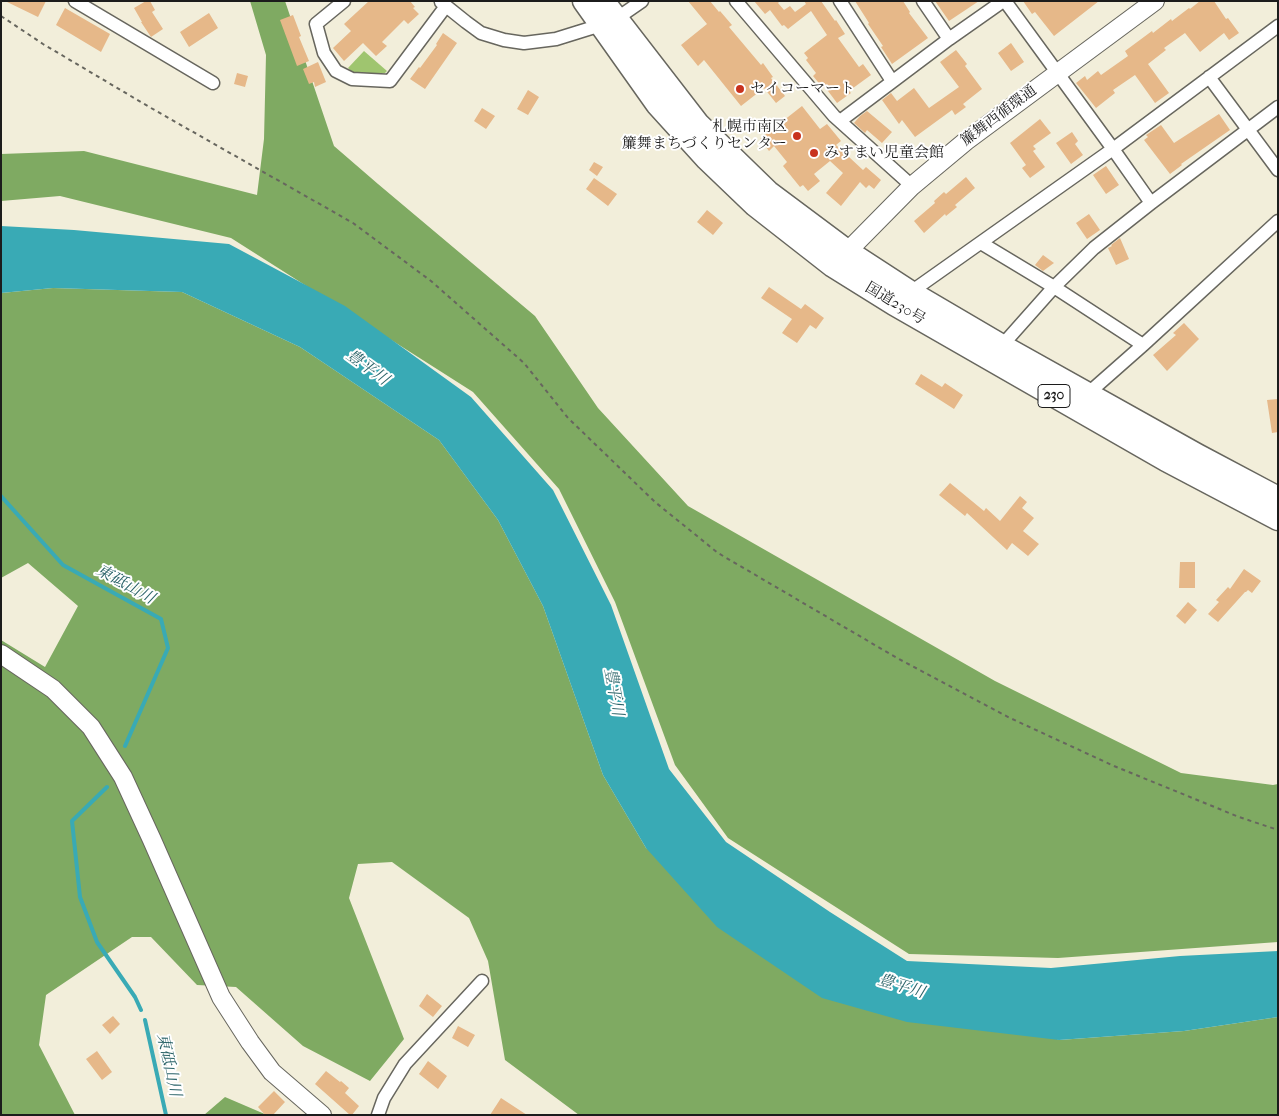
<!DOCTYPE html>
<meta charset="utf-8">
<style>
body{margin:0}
#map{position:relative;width:1279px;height:1116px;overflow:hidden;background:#f2eeda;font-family:"IM FELL French Canon",serif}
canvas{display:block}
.frame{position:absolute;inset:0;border:2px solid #1c1c1c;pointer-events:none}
</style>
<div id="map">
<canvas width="1279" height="1116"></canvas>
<div class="frame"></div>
</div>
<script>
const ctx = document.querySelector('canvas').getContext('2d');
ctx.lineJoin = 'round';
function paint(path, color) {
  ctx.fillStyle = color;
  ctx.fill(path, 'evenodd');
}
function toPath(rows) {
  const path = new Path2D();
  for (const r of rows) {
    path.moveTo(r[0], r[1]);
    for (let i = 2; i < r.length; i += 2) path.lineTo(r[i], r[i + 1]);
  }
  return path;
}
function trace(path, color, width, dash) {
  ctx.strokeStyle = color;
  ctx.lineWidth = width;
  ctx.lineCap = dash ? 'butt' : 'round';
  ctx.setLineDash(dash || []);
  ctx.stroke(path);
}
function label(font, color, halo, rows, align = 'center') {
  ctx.font = font + ' "IM FELL French Canon","Noto Serif JP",serif';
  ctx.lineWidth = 4;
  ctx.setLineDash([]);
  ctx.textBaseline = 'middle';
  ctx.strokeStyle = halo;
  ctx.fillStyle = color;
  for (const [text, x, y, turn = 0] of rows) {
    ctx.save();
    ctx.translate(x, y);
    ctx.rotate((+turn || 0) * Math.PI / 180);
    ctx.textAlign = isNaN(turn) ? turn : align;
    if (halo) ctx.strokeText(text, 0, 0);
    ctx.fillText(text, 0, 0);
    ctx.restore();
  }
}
paint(toPath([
 [364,51,387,71,385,73,355,75,348,68]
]), '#9fc56f');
paint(toPath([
 [250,1,285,1,334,146,378,184,535,316,598,408,688,506,995,681,1181,773,1273,785,1278,784,1278,942,1058,958,909,954,728,838,675,765,615,602,559,489,473,392,231,238,60,196,1,201,1,154,84,151,257,195,264,139,266,55],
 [53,288,182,292,300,347,439,440,498,520,543,606,603,775,646,848,1059,1040,1184,1031,1278,1017,1278,1115,579,1115,505,1060,488,961,469,918,392,862,358,864,349,898,404,1039,370,1081,303,1046,236,987,197,985,151,937,132,937,46,995,39,1045,75,1115,1,1115,1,640,45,667,78,606,28,563,1,578,1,293],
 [225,1097,267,1115,204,1115]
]), '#7faa62');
paint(toPath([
 [1,226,74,230,229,244,345,306,471,397,553,490,611,605,669,769,726,842,830,912,907,961,1051,968,1180,956,1278,951,1278,1017,1184,1031,1059,1040,907,1022,822,998,717,927,646,848,603,775,543,606,498,520,439,440,300,347,182,292,53,288,1,293]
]), '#39aab5');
trace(toPath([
 [1,496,63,565,161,619,168,648,125,746],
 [107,787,72,821,80,897,97,942,135,997,141,1010],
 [145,1020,166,1115]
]), '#39aab5', 4);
paint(toPath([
 [5,1,46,1,38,17],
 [146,1,150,1,155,10,152,12,163,29,151,37,141,22,142,22,134,8],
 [369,1,410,1,415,7,413,8,419,14,408,24,404,20,382,42,387,46,376,56,363,43,344,61,333,48,351,31,344,24],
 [688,1,710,1,719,12,720,11,732,25,729,27,761,65,763,63,773,77,771,78,785,96,776,103,764,88,741,106,704,60,698,66,681,45,707,24],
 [754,1,780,1,778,3,784,10,790,6,795,12,806,4,804,1,821,1,835,21,836,20,845,34,838,38,859,67,863,64,871,75,849,91,851,93,837,103,825,87,823,88,813,76,816,73,806,60,808,58,804,53,827,35,811,11,788,29,784,25,782,26,770,10,765,14],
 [855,1,903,1,910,12,909,13,928,38,892,64,881,47,883,46,868,24,869,23],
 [935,1,979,1,949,21],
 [1023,1,1099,1,1054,36,1035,12,1032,14],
 [1200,1,1214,1,1226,19,1228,18,1239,33,1229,40,1224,33,1200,52,1185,33,1164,48,1166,50,1148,64,1169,93,1155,103,1135,75,1113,90,1115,93,1096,108,1076,83,1085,76,1087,80,1098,71,1101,75,1128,56,1125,51,1152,31,1153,33,1171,19,1172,21,1189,8,1190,9],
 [65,8,110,34,101,52,56,25],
 [209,13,218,28,189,47,180,32],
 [293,15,301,36,299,37,309,61,297,66,280,20],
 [443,33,457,43,425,89,410,79,419,67,420,68,437,45,436,44],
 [1011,43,1024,62,1011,71,998,53],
 [956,50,967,64,965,66,982,89,963,104,966,107,955,115,952,110,915,137,902,120,899,124,882,100,891,93,897,101,914,88,929,108,959,87,940,62],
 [318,62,326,82,315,87,314,82,309,84,303,69],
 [237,73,248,76,245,87,234,84],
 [528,90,539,97,528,115,517,109],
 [802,106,820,129,827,124,841,141,836,145,863,170,866,167,881,180,874,189,869,185,866,188,860,182,841,206,826,193,843,173,830,161,814,174,820,181,808,191,803,185,800,187,783,166,787,162,774,146,769,151,760,139],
 [482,108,495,116,486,129,474,121],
 [867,111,892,132,882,143,867,130,865,133,854,123,860,116],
 [1219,114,1230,130,1181,164,1182,165,1170,174,1144,140,1148,137,1146,135,1161,125,1174,143],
 [1040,119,1051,133,1033,146,1036,149,1033,151,1045,167,1030,178,1022,168,1026,165,1010,143],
 [1072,132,1078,141,1075,144,1083,155,1071,164,1056,143],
 [594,162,603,167,597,176,589,170],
 [1106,166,1119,185,1106,194,1093,175],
 [966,177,975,188,955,205,957,207,946,216,945,214,924,233,914,221,935,203,934,201,944,192,946,194],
 [594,178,617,194,608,206,586,189],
 [707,210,723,223,713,235,697,222],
 [1089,214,1100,230,1087,239,1076,223],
 [1120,238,1129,259,1116,265,1108,248,1112,246,1111,245],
 [1043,255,1054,263,1043,271,1035,265],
 [769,287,801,309,805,304,824,318,816,329,810,325,797,343,782,333,792,319,761,298],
 [1184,323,1199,339,1167,371,1153,355,1176,335,1173,333],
 [921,374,942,387,945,383,963,395,954,409,915,384],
 [1278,399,1278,432,1272,433,1267,400],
 [950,483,984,511,986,508,1000,521,1020,496,1027,502,1022,508,1034,518,1023,531,1039,544,1028,556,1012,543,1007,550,967,513,965,516,939,495],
 [1180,562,1195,562,1195,588,1179,588],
 [1244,569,1261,581,1252,593,1248,590,1246,592,1245,592,1218,622,1208,614,1219,602,1216,600,1228,587,1230,589],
 [1188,602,1197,610,1185,624,1176,616],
 [427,994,442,1006,433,1017,419,1006],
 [113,1016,120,1024,110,1034,102,1025],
 [458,1026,475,1035,468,1047,452,1038],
 [97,1051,112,1072,102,1080,86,1059],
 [428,1061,447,1076,438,1089,419,1074],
 [326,1071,340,1082,341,1081,349,1088,345,1093,359,1106,352,1115,350,1115,315,1084],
 [274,1091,285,1102,273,1115,265,1115,258,1107],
 [501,1098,527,1115,490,1115]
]), '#e6b889');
const street = toPath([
 [75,1,213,83],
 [344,1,316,24,324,53,336,71,352,79,390,81,446,6],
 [736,1,834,116,912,186],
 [840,1,892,81],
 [923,1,949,39],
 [1005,1,1113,149,1151,203],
 [441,2,466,22,481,33,504,40,524,43,556,39,601,25,616,19,642,1],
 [1209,77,1278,170],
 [840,121,949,39,1003,1],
 [981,243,1054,287,1143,345],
 [908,294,1113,149,1278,26],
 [998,350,1054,287,1094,248,1151,203,1278,107],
 [1084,397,1143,345,1278,221],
 [378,1115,384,1098,405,1064,482,981]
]);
const secondary = toPath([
 [839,260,912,186,966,141,1155,1],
 [1,654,53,689,91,727,123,777,152,840,221,997,250,1042,272,1072,322,1115]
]);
const highway = toPath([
 [584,1,657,104,707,159,755,205,833,266,894,304,1166,460,1278,519],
 [603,1,698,124,768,192,847,251,910,292,1002,346,1197,455,1278,498]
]);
trace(street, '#67665e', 15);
trace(secondary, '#67665e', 20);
trace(highway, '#67665e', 25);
trace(toPath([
 [1,16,43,44,151,108,353,223,431,281,524,363,568,418,655,502,718,553,897,658,1010,718,1114,766,1239,817,1278,830]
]), '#67665e', 2, [4, 4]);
trace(street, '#fff', 12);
trace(secondary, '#fff', 18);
trace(highway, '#fff', 22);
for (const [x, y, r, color] of [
 [740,89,5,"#c8321e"],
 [797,136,5,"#c8321e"],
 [814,153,5,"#c8321e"]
]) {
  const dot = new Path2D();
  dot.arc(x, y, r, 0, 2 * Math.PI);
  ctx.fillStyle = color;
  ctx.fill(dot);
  trace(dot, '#fff', 2);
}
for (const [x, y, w] of [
 [1054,396,32]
]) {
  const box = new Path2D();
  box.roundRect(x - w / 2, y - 11.5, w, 23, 4);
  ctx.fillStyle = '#fff';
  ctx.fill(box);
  trace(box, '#1c1c1c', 1);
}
label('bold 14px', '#1c1c1c', null, [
 ["230",1054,396]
]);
label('15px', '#1c1c1c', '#fff', [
 ["セイコーマート",750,89],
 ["札幌市南区",787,127,"right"],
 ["簾舞まちづくりセンター",787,144,"right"],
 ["みすまい児童会館",824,153]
], 'left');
label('15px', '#1c1c1c', '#fff', [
 ["簾舞西循環通",999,116,-37],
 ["国道230号",895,304,31]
]);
label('italic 16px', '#2a6368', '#fff', [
 ["豊平川",367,368,36],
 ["東砥山川",125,585,29],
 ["豊平川",613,692,80],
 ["豊平川",901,987,17],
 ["東砥山川",168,1065,78]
]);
</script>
